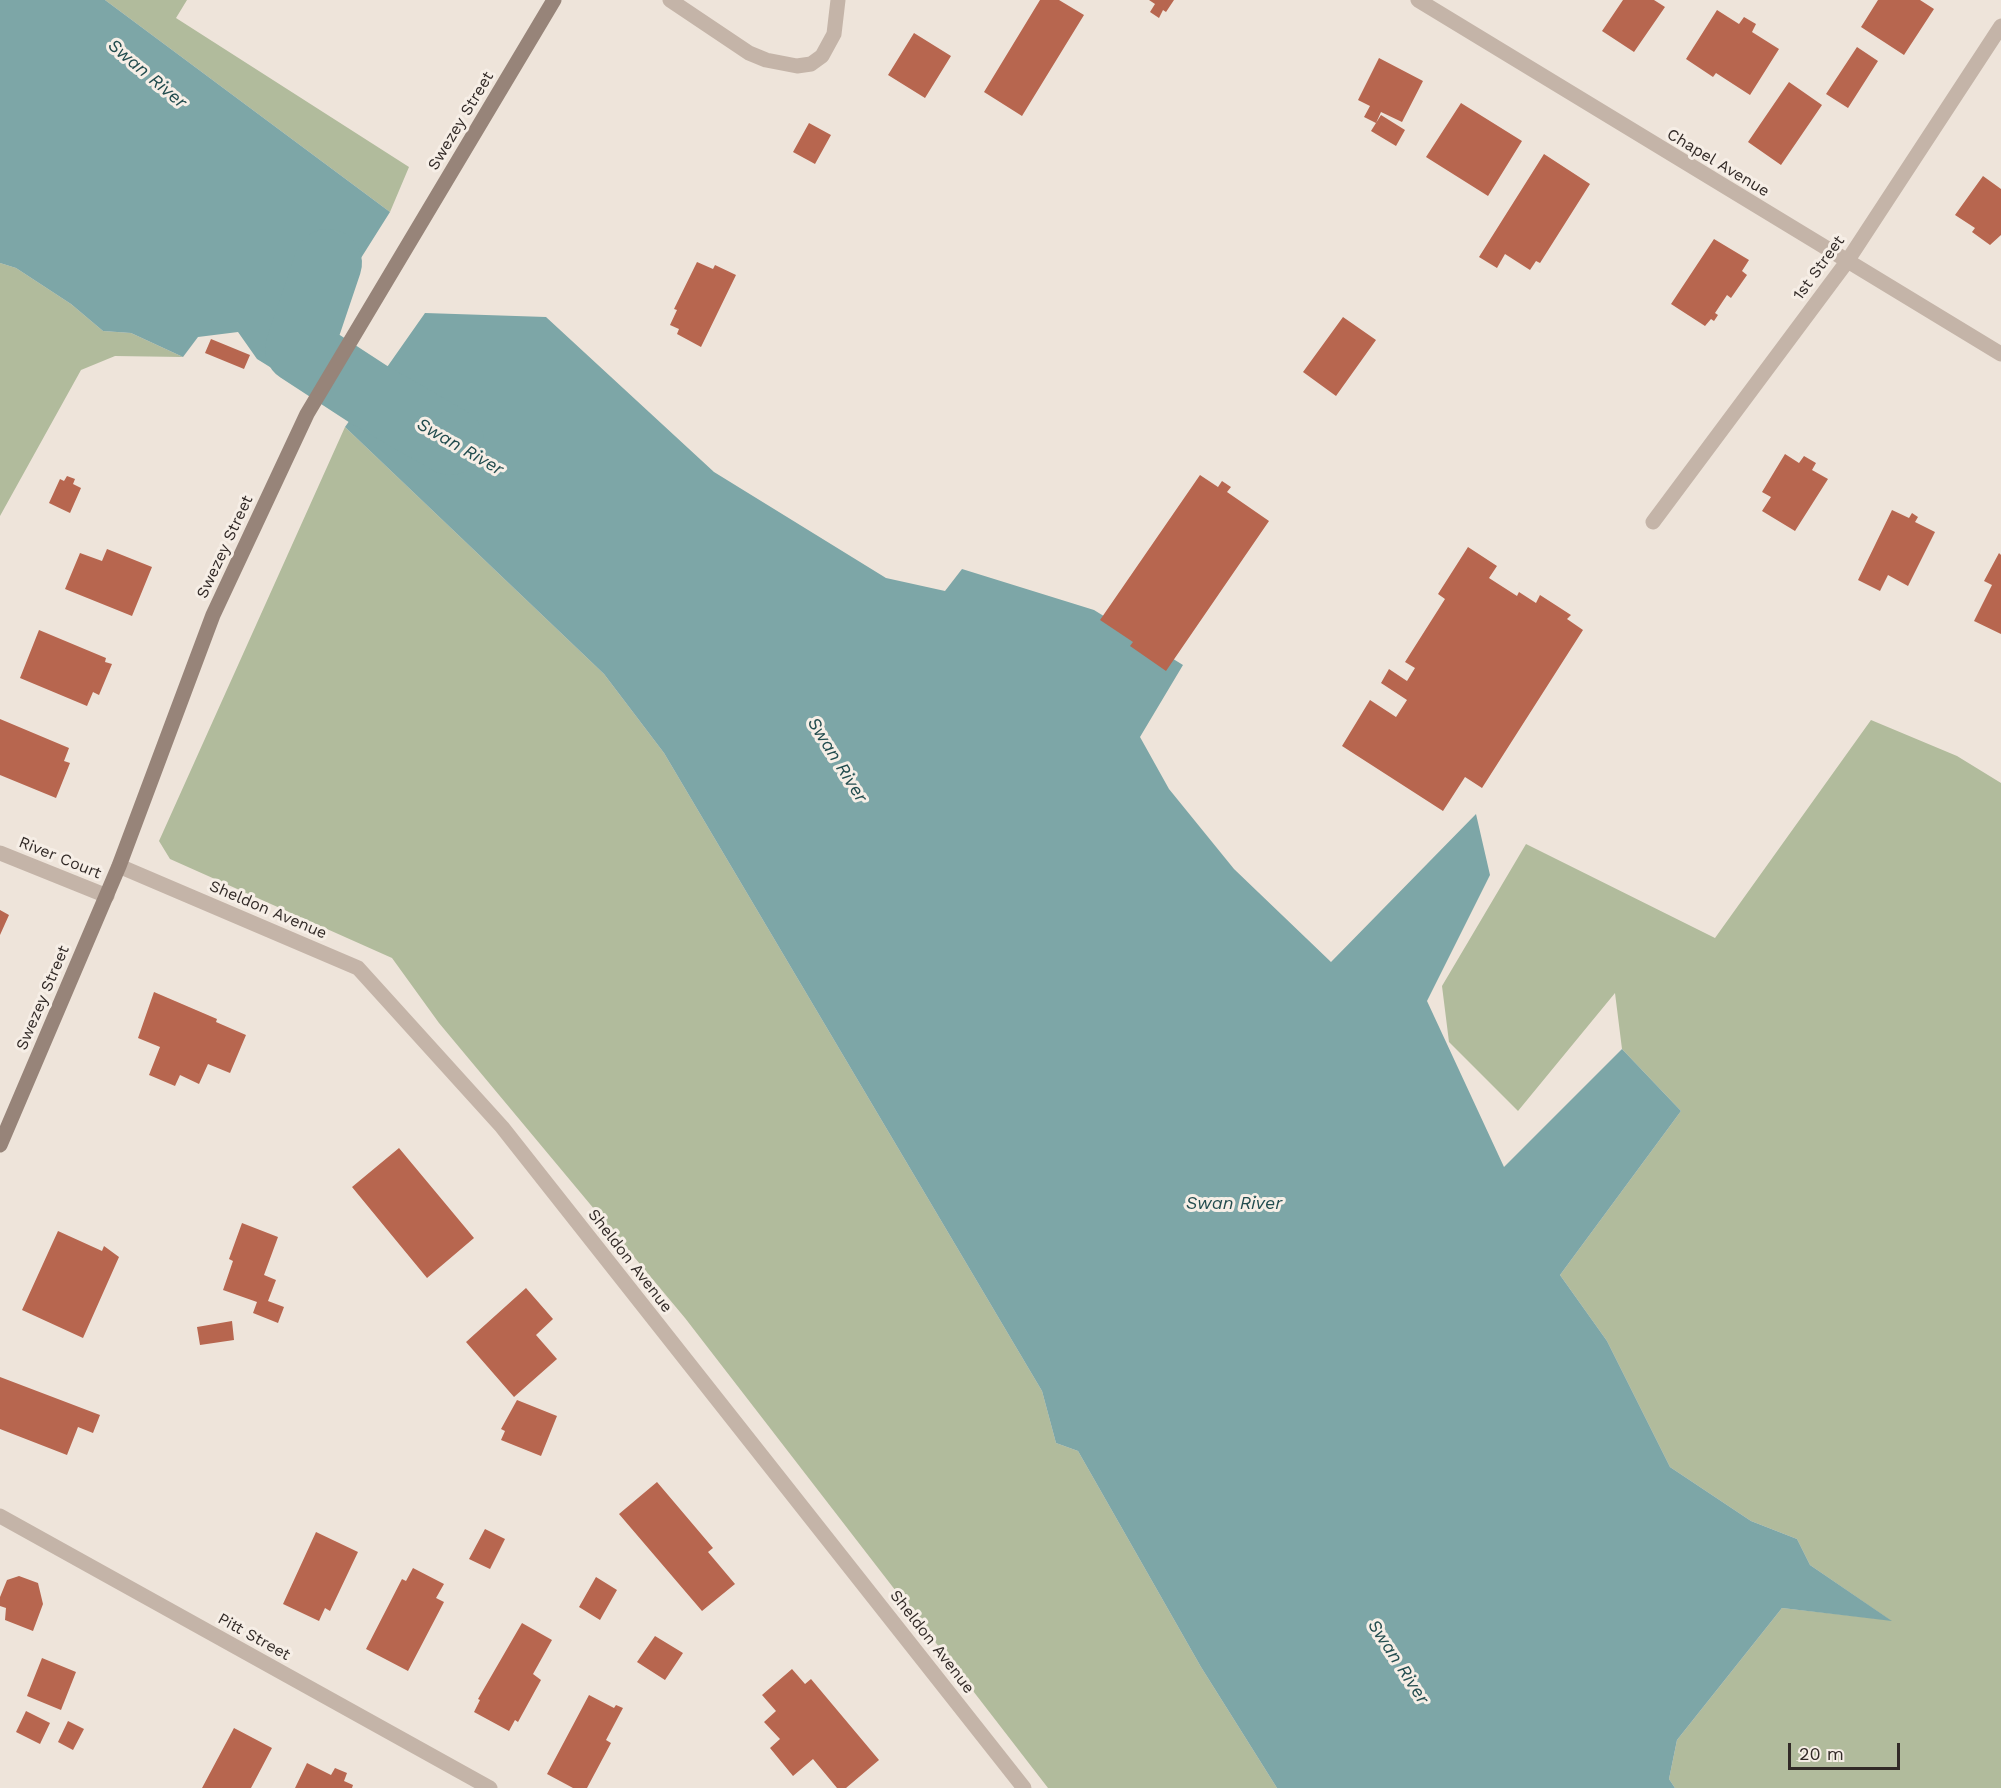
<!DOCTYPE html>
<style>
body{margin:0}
#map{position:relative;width:2001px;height:1788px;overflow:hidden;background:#eee4da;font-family:"Work Sans",sans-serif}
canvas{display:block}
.scale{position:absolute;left:1788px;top:1743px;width:112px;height:27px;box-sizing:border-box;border:3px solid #322a27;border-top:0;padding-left:8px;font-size:18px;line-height:21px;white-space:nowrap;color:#322a27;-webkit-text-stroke:4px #f6eee6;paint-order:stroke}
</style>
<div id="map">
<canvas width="2001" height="1788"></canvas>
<div class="scale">20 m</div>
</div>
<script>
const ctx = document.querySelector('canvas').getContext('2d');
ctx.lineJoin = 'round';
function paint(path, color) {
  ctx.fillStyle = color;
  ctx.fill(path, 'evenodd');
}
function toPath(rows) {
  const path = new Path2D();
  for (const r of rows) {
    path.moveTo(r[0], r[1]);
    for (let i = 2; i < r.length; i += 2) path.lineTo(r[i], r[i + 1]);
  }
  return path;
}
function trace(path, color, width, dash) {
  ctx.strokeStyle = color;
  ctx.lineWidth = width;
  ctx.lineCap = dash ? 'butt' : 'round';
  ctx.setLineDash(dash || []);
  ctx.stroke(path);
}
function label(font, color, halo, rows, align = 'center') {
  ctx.font = font + ' "Work Sans",sans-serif';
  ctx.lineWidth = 6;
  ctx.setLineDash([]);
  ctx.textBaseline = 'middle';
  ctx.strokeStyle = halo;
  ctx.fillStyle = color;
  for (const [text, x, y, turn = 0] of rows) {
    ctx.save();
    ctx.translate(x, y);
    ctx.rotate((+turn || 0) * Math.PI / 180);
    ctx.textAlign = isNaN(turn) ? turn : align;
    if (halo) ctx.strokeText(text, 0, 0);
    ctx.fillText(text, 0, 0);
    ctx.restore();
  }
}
paint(toPath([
 [105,0,187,0,176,18,409,167,390,212],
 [0,263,16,268,71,304,103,331,131,333,183,357,115,356,81,370,0,516],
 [345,427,604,674,664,753,1042,1391,1056,1443,1078,1451,1201,1667,1277,1788,1048,1788,685,1318,439,1023,392,958,170,859,159,841],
 [1871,720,1957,756,2001,783,2001,1788,1675,1788,1669,1779,1677,1740,1782,1608,1890,1620,1810,1565,1797,1539,1751,1521,1670,1467,1607,1341,1560,1275,1681,1111,1622,1049,1615,993,1518,1111,1449,1042,1442,986,1526,844,1715,938]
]), '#b1bb9c');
paint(toPath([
 [0,0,105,0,390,212,286,377,257,359,238,332,198,337,183,357,131,333,103,331,71,304,16,268,0,263],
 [425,313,546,317,714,472,886,578,945,591,962,569,1094,610,1183,665,1140,737,1169,789,1234,869,1331,962,1476,814,1490,875,1427,1001,1504,1167,1622,1049,1681,1111,1560,1275,1607,1341,1670,1467,1751,1521,1797,1539,1810,1565,1892,1621,1782,1608,1677,1740,1669,1779,1675,1788,1277,1788,1201,1667,1078,1451,1056,1443,1042,1391,664,753,604,674,345,427]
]), '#7da6a7');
trace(toPath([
 [328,263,299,349,368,394,450,441]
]), '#7da6a7', 68);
paint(toPath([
 [1040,0,1059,0,1084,15,1022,116,984,92],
 [1149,0,1174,0,1166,12,1163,10,1159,18,1150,12,1155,4],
 [1623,0,1654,0,1665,7,1634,52,1602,31],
 [1878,0,1920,0,1934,9,1904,55,1861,27],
 [1717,10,1739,24,1744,17,1756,24,1752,32,1779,49,1750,95,1716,73,1713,77,1686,59],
 [914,33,951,56,925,98,888,75],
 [1857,47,1878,61,1848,108,1826,94],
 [1379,58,1423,81,1402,122,1381,112,1376,123,1364,117,1370,106,1358,100],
 [1789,82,1822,105,1781,165,1748,142],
 [1461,103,1522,141,1488,196,1426,157],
 [1381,115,1405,130,1396,146,1371,131],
 [809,123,831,135,815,164,793,152],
 [1544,154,1590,184,1540,263,1536,261,1530,270,1505,254,1497,268,1479,257],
 [1983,176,2001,189,2001,235,1990,245,1972,232,1975,228,1955,215],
 [1714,239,1749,260,1742,271,1747,275,1731,298,1727,295,1715,313,1718,315,1714,321,1711,319,1705,326,1671,304],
 [697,262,713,269,715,265,736,275,701,347,677,334,679,329,670,325,677,310,674,309],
 [1343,317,1376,340,1336,396,1303,372],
 [211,339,250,355,244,369,205,353],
 [1785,454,1799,463,1804,456,1816,463,1812,470,1828,479,1795,531,1762,511,1771,497,1762,492],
 [1200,475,1218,487,1222,481,1231,487,1227,492,1269,521,1166,671,1130,646,1133,642,1100,620],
 [67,476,75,479,73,484,81,488,70,513,49,503,60,479,64,481],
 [1892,510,1909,518,1912,513,1918,517,1915,522,1935,532,1908,586,1888,575,1880,591,1858,580],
 [1468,547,1497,566,1489,578,1517,596,1519,592,1536,603,1540,595,1571,615,1567,619,1583,630,1482,788,1465,777,1443,811,1342,746,1370,700,1396,717,1407,700,1381,683,1389,669,1407,681,1415,668,1405,662,1445,599,1438,594],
 [107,549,152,567,132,616,65,589,80,553,102,561],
 [1999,553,2001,555,2001,634,1974,621,1992,585,1984,581],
 [39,630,106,658,105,662,112,664,99,695,93,692,87,706,20,678],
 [0,719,69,748,64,761,70,763,56,798,0,775],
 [0,910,9,915,0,935],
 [154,992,217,1019,216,1022,246,1035,230,1073,208,1064,199,1084,180,1075,175,1086,149,1075,160,1047,138,1038],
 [399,1148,474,1238,427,1278,352,1187],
 [242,1223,278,1237,264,1275,276,1280,268,1301,284,1307,278,1323,253,1313,257,1302,223,1290,233,1261,229,1259],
 [58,1231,102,1251,104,1246,119,1257,83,1338,22,1310],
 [526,1288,553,1319,536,1335,557,1359,514,1397,466,1342],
 [232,1321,234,1340,200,1345,197,1327],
 [0,1377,100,1415,93,1433,78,1427,67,1455,0,1429],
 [517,1400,557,1416,541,1456,501,1440,505,1431,501,1429],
 [657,1482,713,1548,708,1552,735,1584,702,1611,619,1514],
 [485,1529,505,1539,490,1569,469,1559],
 [316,1532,358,1552,330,1611,325,1608,319,1621,283,1604],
 [413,1568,444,1584,436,1598,444,1602,408,1671,366,1649,402,1579,406,1581],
 [19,1576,38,1583,43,1604,33,1631,5,1620,6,1608,0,1606,0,1597,7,1580],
 [596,1577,617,1590,600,1620,579,1607],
 [522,1623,552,1640,533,1674,541,1680,518,1722,515,1720,509,1731,474,1712,480,1700,478,1699],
 [655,1636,683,1653,665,1680,637,1662],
 [42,1658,76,1672,61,1710,27,1696],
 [792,1669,805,1684,811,1679,879,1760,846,1788,837,1788,813,1759,793,1776,770,1748,780,1739,764,1722,776,1711,762,1695],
 [589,1695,614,1708,616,1705,623,1708,606,1740,611,1743,587,1788,573,1788,547,1774],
 [26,1711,50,1723,40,1744,16,1732],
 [68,1721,84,1729,73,1750,58,1742],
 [234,1728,272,1748,251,1788,202,1788],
 [307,1763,331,1775,335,1768,347,1773,344,1781,353,1785,352,1788,295,1788]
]), '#b7664f');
trace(toPath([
 [670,0,749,53,766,60,797,66,811,64,822,56,834,34,838,0]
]), '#c4b4a8', 15);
trace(toPath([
 [1418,0,2001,354],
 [1653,522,1846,263,2001,26],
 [0,853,107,896],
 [119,866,358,968,502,1127,1024,1788],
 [0,1516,490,1788]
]), '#c4b4a8', 15);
trace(toPath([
 [0,1145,119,866,213,615,307,414,554,0]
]), '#978479', 15);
label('16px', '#322a27', '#f6eee6', [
 ["Swezey Street",461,121,-59],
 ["Chapel Avenue",1718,163,31],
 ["1st Street",1819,268,-54],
 ["Swezey Street",225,547,-65],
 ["River Court",60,858,22],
 ["Sheldon Avenue",268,910,23],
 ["Swezey Street",43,998,-67],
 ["Sheldon Avenue",630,1261,52],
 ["Pitt Street",254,1637,29],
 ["Sheldon Avenue",932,1642,52]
]);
label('italic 18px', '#224c4e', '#f6eee6', [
 ["Swan River",147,74,40],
 ["Swan River",460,447,30],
 ["Swan River",837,760,58],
 ["Swan River",1234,1204],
 ["Swan River",1398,1662,57]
]);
</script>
